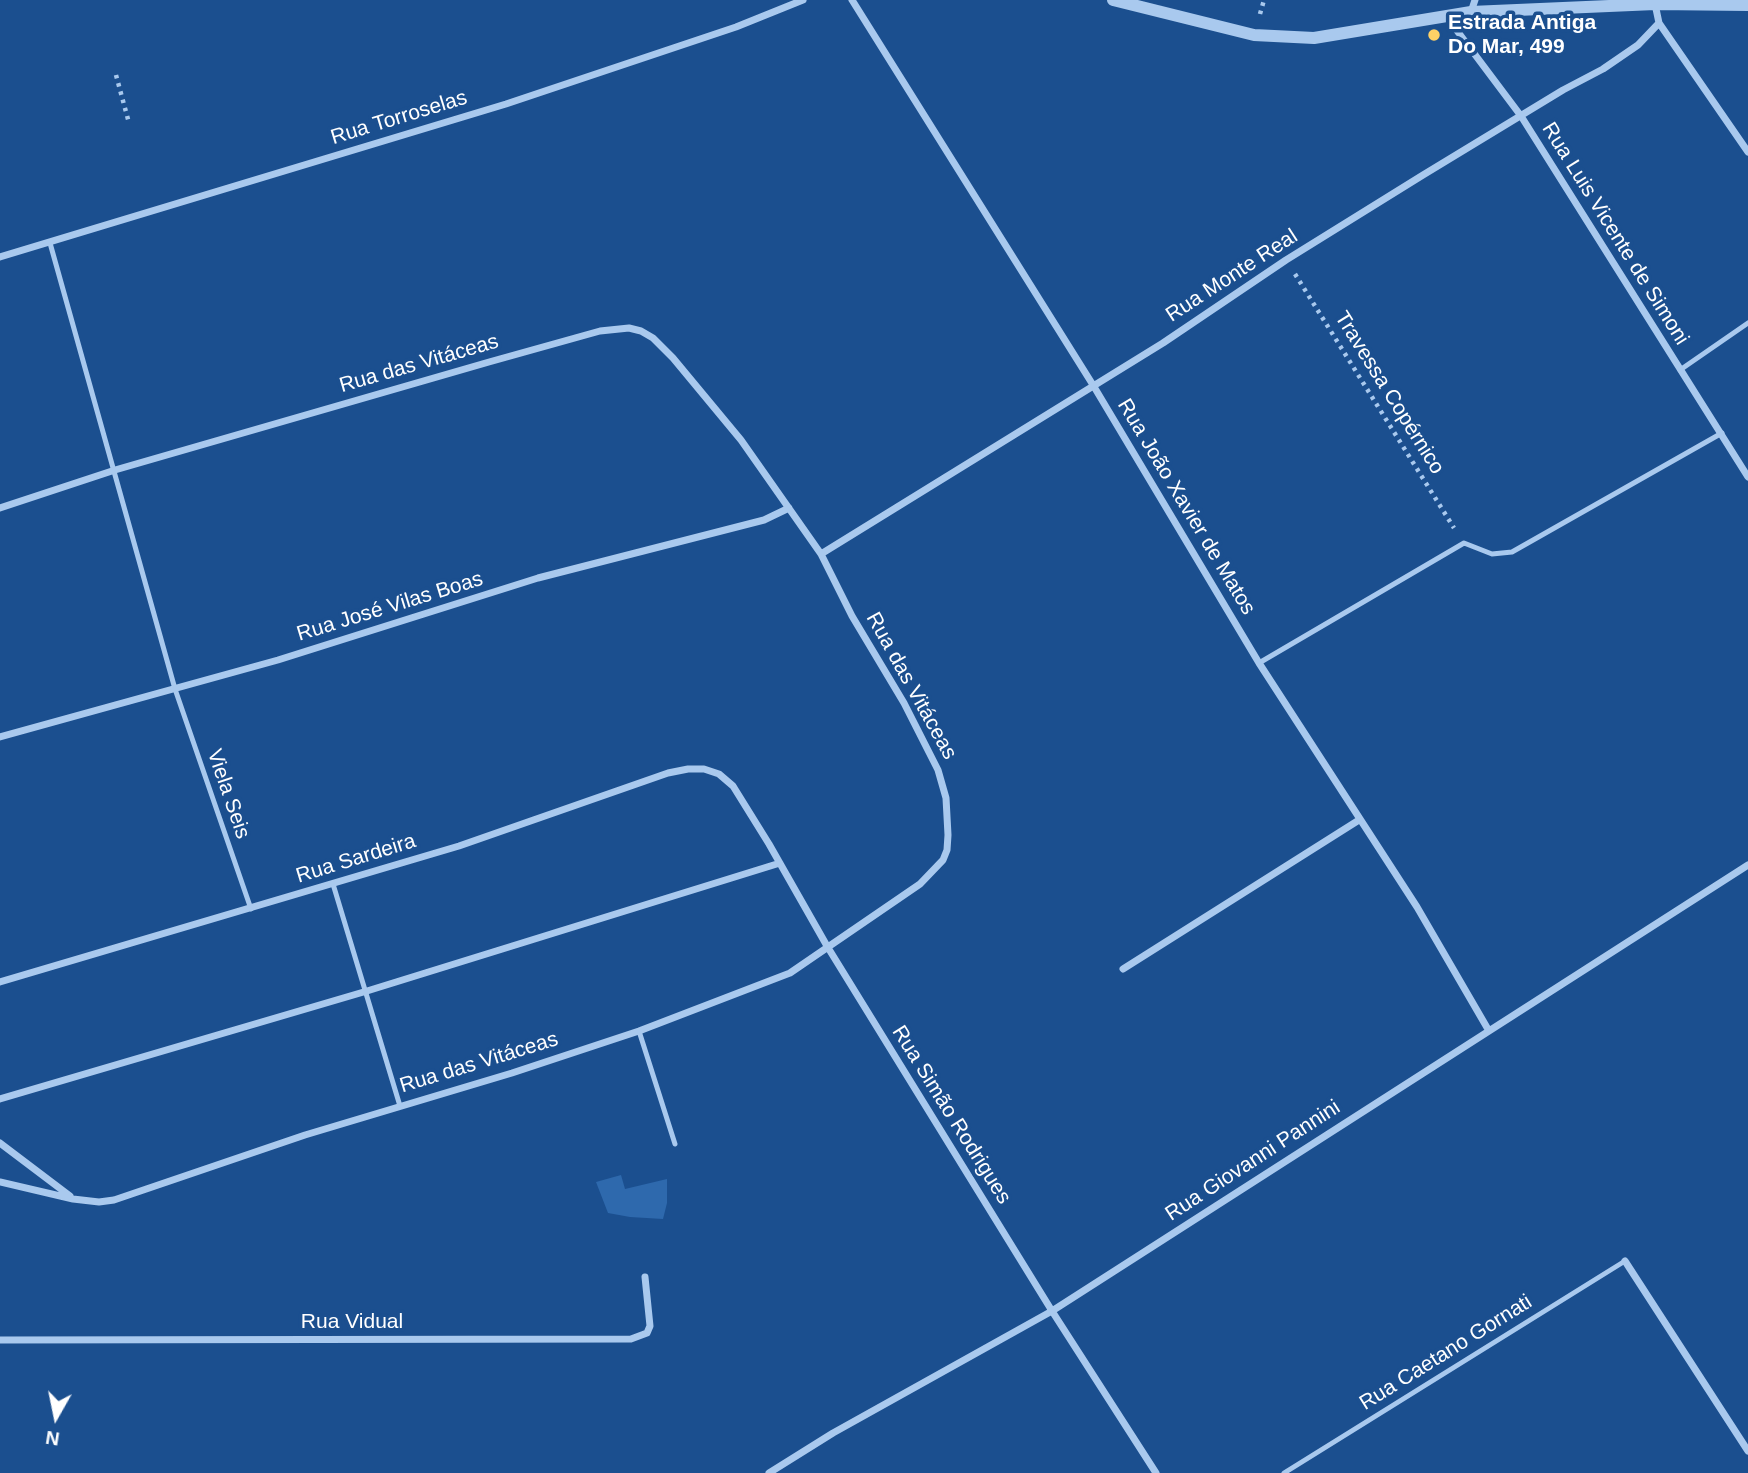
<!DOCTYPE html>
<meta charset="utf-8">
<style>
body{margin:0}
#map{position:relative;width:1748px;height:1473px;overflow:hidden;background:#1b4f8f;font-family:Helvetica,sans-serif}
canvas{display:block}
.north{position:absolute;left:21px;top:1382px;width:70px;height:70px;-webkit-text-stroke:5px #1b4f8f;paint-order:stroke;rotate:189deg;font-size:19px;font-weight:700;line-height:28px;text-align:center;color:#fff}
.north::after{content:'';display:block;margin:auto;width:24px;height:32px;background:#fff;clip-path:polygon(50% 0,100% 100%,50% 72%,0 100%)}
</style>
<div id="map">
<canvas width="1748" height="1473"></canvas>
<div class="north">N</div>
</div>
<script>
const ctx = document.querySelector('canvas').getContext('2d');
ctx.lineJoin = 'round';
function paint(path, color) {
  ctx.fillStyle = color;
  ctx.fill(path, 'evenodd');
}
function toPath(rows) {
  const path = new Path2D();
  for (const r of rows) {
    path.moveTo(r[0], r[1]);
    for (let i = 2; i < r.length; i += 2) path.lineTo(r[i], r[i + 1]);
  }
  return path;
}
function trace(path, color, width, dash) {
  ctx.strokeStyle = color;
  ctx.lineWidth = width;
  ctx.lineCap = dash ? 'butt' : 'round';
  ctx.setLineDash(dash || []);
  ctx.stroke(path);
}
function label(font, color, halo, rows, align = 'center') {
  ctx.font = font + ' Helvetica,sans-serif';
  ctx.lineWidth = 7;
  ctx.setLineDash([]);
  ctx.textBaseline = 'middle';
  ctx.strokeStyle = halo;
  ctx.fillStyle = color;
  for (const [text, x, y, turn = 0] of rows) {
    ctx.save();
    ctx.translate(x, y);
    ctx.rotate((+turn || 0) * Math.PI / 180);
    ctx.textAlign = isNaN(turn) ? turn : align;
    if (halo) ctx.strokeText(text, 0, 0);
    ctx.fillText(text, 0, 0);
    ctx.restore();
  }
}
paint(toPath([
 [621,1175,625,1189,667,1179,667,1203,663,1219,630,1217,608,1213,596,1182]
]), '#2e69ad');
trace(toPath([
 [1260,14,1264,0],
 [116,75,129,123],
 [1295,274,1454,528]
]), '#a9c9ee', 4.5, [3.5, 5]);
trace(toPath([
 [50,243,175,689,251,909],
 [1680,370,1748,323],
 [1259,663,1464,543,1492,554,1512,552,1722,433],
 [333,884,400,1106],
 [639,1031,675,1144],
 [1284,1473,1625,1261]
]), '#a9c9ee', 5);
trace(toPath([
 [852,0,1093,385,1259,663,1417,907,1489,1031],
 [1655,4,1659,23,1748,152],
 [1471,12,1475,0],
 [1446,16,1521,116,1748,477],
 [0,257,506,104,736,27,803,0],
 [0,508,115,470,489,362,600,331,629,328,641,331,653,338,673,358,741,440,821,554,852,616,904,703,938,770,946,798,948,835,947,850,943,860,920,884,790,973,639,1031,512,1073,305,1135,114,1200,99,1202,73,1199,0,1182],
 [821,554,1163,343,1286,260,1423,175,1563,90,1603,69,1638,45,1659,23],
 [0,737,278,660,538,578,764,520,789,508],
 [1123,969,1359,820],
 [0,982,459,846,668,773,688,769,704,769,719,774,733,786,769,844,827,946,1052,1311,1156,1473],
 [0,1099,367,991,780,863],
 [0,1143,70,1196],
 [1625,1261,1748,1451],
 [0,1340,631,1339,647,1333,650,1326,645,1277],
 [769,1473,833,1433,1052,1311,1748,865]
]), '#a9c9ee', 7);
trace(toPath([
 [1113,0,1254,35,1314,38,1471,12,1655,4,1748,5]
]), '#a9c9ee', 12);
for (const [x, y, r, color] of [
 [1434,35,7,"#ffd166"]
]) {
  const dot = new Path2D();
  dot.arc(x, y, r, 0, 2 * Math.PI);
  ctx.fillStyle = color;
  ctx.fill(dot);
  trace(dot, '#1b4f8f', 2.5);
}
label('bold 21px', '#fff', '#1b4f8f', [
 ["Estrada Antiga",1448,23],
 ["Do Mar, 499",1448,47]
], 'left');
label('21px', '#fff', '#1b4f8f', [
 ["Rua Torroselas",399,118,-17],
 ["Rua Luis Vicente de Simoni",1615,234,58],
 ["Rua Monte Real",1232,276,-33],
 ["Rua das Vitáceas",419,364,-16],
 ["Travessa Copérnico",1389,393,58],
 ["Rua João Xavier de Matos",1186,507,59],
 ["Rua José Vilas Boas",390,607,-17],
 ["Rua das Vitáceas",911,686,61],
 ["Viela Seis",228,794,71],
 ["Rua Sardeira",356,859,-17],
 ["Rua das Vitáceas",479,1063,-17],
 ["Rua Simão Rodrigues",951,1115,58],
 ["Rua Giovanni Pannini",1253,1161,-33],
 ["Rua Vidual",352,1322],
 ["Rua Caetano Gornati",1446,1353,-32]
]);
</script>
